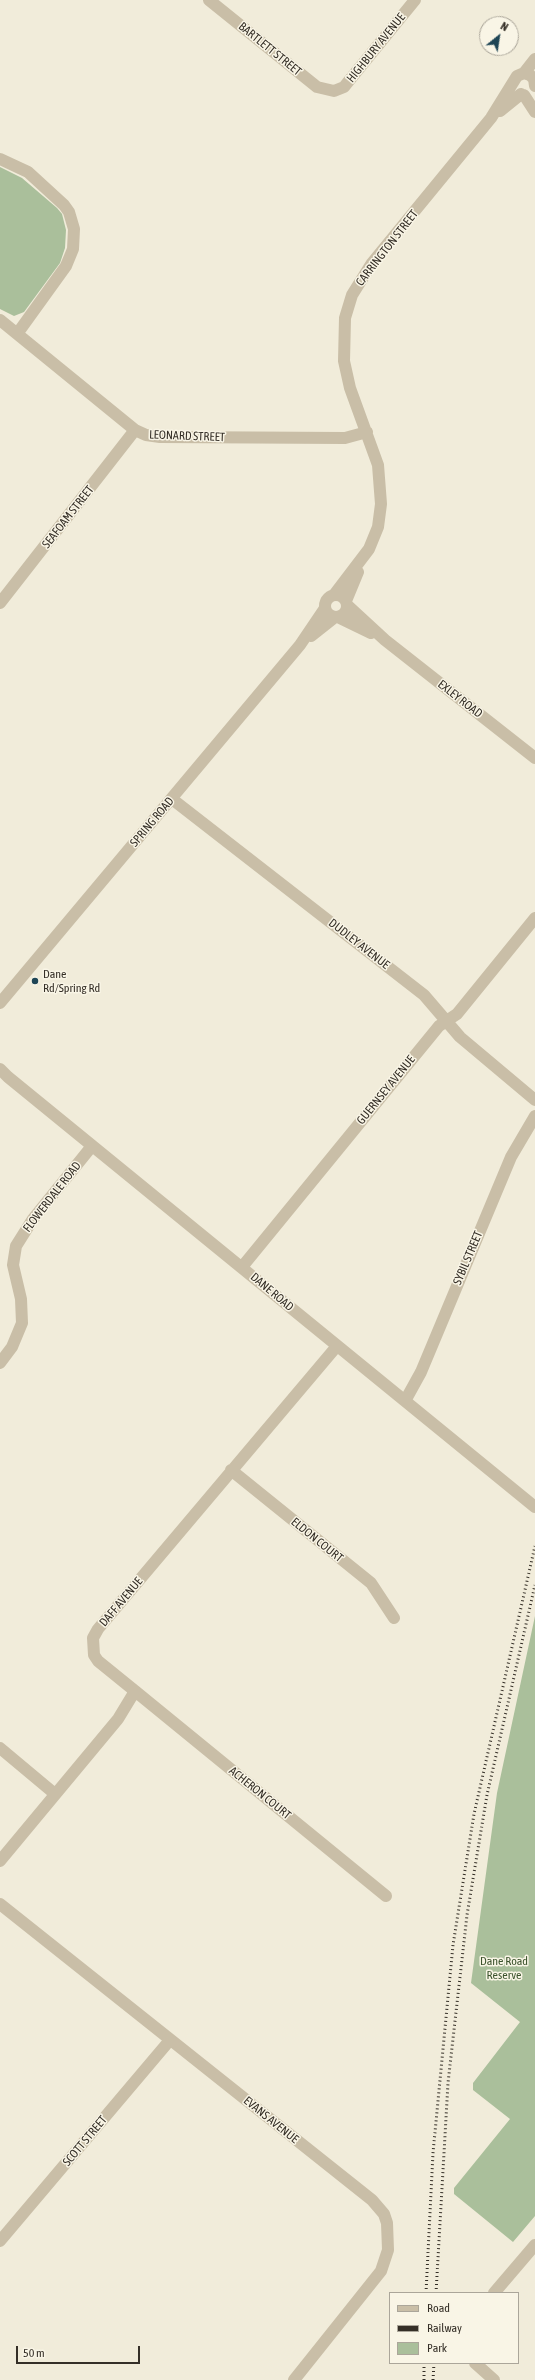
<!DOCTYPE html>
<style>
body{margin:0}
#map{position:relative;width:535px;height:2380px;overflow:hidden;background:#f1ecda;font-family:"Asap Condensed",sans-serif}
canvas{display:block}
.legend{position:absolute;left:389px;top:2292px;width:130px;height:72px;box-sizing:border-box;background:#f9f5e6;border:1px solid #aba69a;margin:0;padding:5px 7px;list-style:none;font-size:12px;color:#352f27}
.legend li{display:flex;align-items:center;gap:8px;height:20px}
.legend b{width:20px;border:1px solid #aba69a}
.north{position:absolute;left:479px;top:16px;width:40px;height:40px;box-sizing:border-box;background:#f9f5e6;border:1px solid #aba69a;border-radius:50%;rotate:30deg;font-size:11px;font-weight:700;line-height:16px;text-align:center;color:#352f27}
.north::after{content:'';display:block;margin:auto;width:14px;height:18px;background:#1e4555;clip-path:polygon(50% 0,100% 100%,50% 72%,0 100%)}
.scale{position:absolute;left:16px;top:2346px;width:124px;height:18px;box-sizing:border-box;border:2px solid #352f27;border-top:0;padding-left:5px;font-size:12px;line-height:14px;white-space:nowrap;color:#352f27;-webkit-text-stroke:3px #f9f5e6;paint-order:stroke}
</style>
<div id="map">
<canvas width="535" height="2380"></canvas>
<ul class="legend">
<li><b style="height:5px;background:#c9bea7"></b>Road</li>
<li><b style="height:5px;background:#352f27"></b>Railway</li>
<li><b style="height:11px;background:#aabf9b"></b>Park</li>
</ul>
<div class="north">N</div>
<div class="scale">50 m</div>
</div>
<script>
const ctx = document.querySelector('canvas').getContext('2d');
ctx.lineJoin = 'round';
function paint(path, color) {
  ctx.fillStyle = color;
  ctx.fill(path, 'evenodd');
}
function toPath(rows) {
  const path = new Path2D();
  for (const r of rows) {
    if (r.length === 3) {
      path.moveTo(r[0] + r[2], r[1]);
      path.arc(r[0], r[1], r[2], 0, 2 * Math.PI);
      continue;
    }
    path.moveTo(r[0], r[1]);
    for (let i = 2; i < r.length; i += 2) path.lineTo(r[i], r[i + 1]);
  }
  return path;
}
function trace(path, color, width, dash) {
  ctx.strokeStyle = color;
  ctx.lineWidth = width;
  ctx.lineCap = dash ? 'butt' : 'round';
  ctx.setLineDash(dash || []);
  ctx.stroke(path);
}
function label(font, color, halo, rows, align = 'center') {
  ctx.font = font + ' "Asap Condensed",sans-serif';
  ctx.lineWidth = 3;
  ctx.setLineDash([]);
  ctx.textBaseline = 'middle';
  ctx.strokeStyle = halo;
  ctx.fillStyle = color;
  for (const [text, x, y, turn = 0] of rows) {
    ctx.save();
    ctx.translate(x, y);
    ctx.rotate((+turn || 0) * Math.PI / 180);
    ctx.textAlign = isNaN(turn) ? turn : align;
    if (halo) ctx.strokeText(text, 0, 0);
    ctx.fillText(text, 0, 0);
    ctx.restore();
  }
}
paint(toPath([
 [0,167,22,178,57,208,62,214,66,230,65,248,60,263,24,312,14,316,0,309],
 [535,1616,535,2216,513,2242,454,2194,454,2188,510,2119,473,2090,473,2083,520,2022,471,1983,497,1793]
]), '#aabf9b');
trace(toPath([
 [209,0,317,87,334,91,344,87,348,82,415,0],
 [524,73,535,59],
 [524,95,535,112],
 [500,111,521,94],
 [0,159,28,172,64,205,69,212,74,229,73,249,66,266,17,334],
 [0,320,135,430,146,435,160,437,345,438,367,432],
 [336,606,11],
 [334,595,369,549,378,527,381,504,378,465,350,388,344,361,345,318,352,295,372,263,491,118,517,76,524,73,530,75,534,79,535,86],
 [346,601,358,572],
 [0,603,135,430],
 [347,605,385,640,535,758],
 [338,617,371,633],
 [311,636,335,617],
 [172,799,424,995,460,1037,535,1100],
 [0,1003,300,645,325,608],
 [0,1069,8,1077,535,1507],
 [242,1267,439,1026,457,1014,535,918],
 [0,1363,12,1347,22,1323,21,1299,13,1265,16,1246,33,1219,92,1146],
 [405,1401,421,1372,511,1157,535,1116],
 [231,1470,371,1583,394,1618],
 [135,1691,386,1896],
 [0,1748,55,1794],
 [0,1861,118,1719,135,1691,98,1661,94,1655,93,1638,98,1629,337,1346],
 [0,1904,372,2200,384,2214,387,2223,388,2250,381,2271,294,2380],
 [0,2241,170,2040],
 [494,2293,535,2245],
 [475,2363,494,2380]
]), '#c9bea7', 12);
trace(toPath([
 [426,2293,433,2153,453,1945,474,1814,535,1546],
 [436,2293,448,2083,467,1915,487,1795,535,1585],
 [424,2380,424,2363],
 [433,2380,434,2363]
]), '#352f27', 3, [1, 3]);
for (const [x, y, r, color] of [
 [35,981,4,"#1e4555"]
]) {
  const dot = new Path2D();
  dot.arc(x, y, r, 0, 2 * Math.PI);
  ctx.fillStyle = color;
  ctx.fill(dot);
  trace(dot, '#f9f5e6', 1.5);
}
label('12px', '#352f27', '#f9f5e6', [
 ["HIGHBURY AVENUE",376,48,-51],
 ["BARTLETT STREET",270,49,39],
 ["CARRINGTON STREET",387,248,-52],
 ["LEONARD STREET",187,436,2],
 ["SEAFOAM STREET",68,517,-52],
 ["EXLEY ROAD",460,699,38],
 ["SPRING ROAD",152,822,-50],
 ["DUDLEY AVENUE",359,944,38],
 ["GUERNSEY AVENUE",386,1090,-51],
 ["FLOWERDALE ROAD",52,1197,-52],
 ["SYBIL STREET",468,1258,-67],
 ["DANE ROAD",272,1292,40],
 ["ELDON COURT",317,1540,39],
 ["DAFF AVENUE",121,1602,-50],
 ["ACHERON COURT",260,1793,39],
 ["EVANS AVENUE",271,2120,39],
 ["SCOTT STREET",85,2141,-50]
]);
label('12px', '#352f27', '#f9f5e6', [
 ["Dane",43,974],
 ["Rd/Spring Rd",43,988]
], 'left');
label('12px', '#3b532c', '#f9f5e6', [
 ["Dane Road",504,1961],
 ["Reserve",504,1975]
]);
</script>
